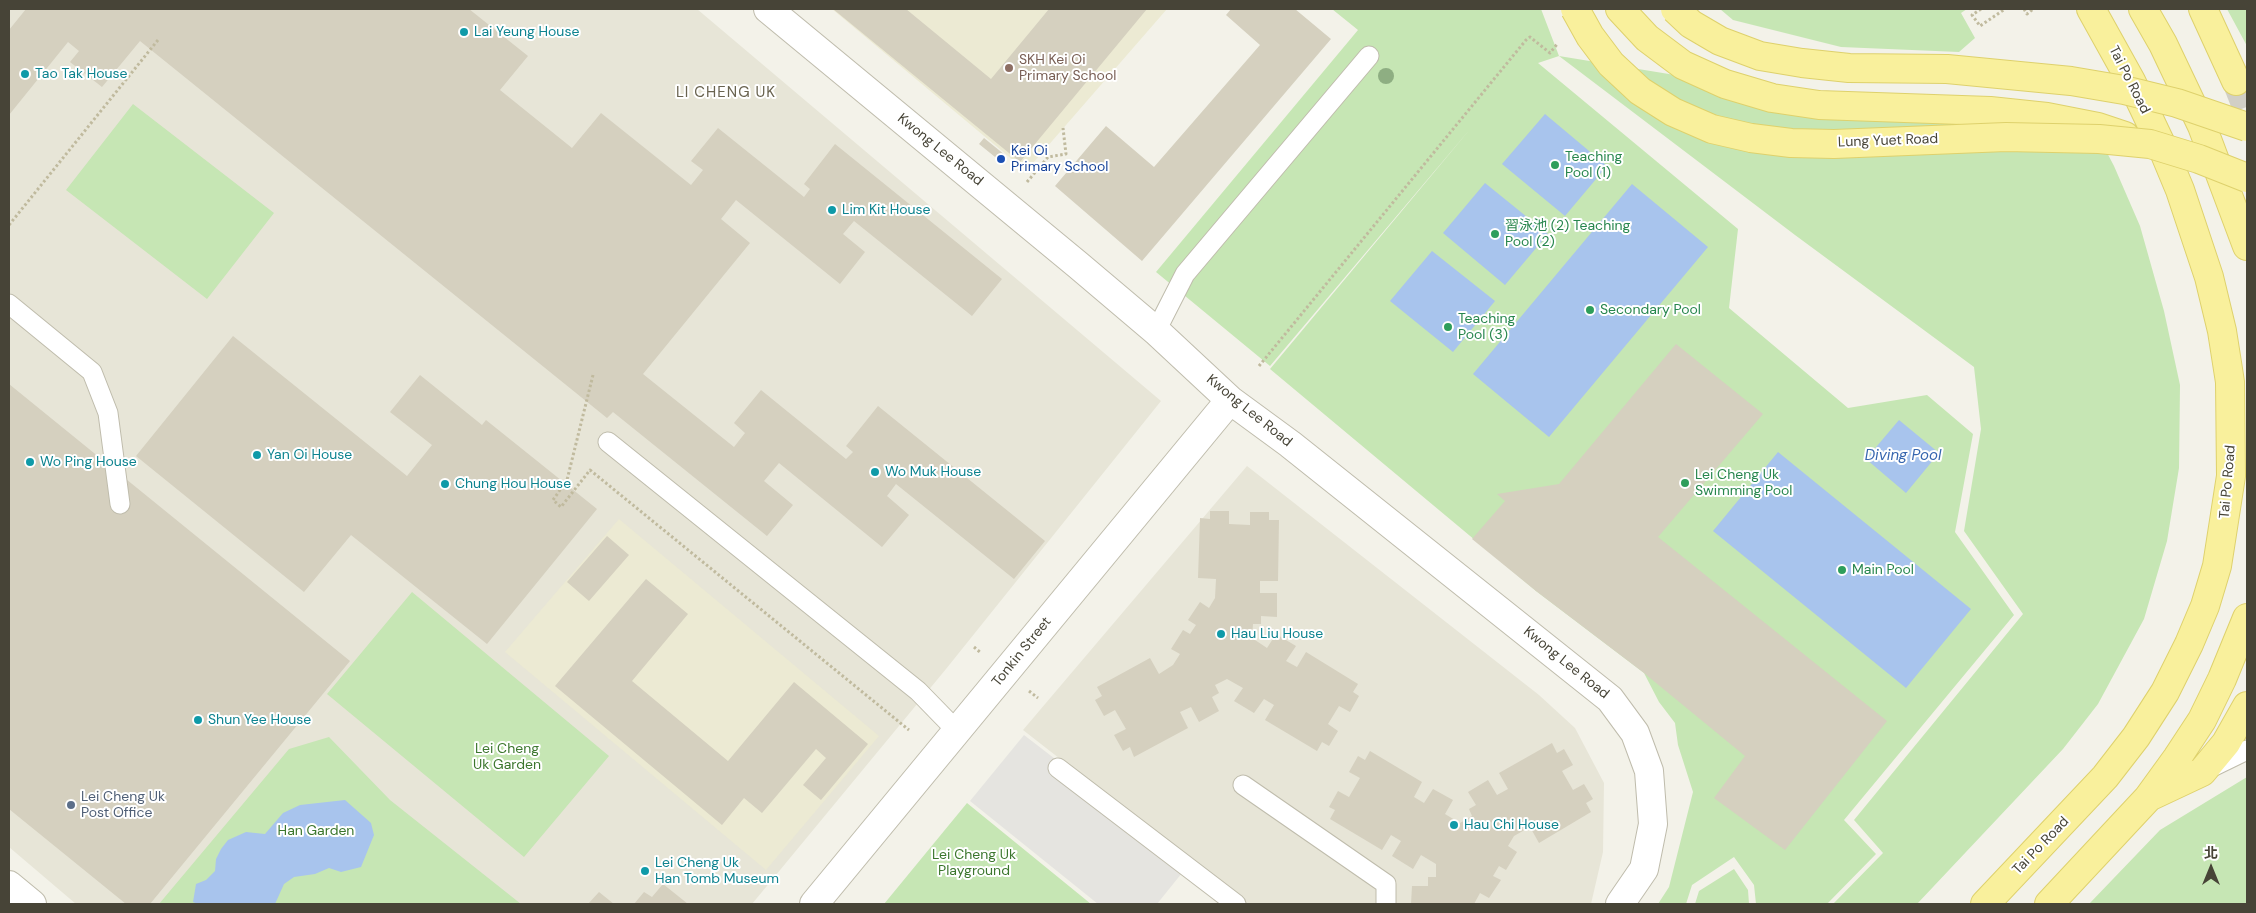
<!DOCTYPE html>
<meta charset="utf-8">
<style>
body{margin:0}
#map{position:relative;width:2256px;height:913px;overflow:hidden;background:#f3f2e9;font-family:"DM Sans","Noto Sans TC",sans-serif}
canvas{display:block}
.frame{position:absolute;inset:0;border:10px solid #474437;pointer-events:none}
.north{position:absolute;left:2186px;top:843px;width:50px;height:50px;-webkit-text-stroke:4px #fff;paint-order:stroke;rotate:0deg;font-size:14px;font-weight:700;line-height:20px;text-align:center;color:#474437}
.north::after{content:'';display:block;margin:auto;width:18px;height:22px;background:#474437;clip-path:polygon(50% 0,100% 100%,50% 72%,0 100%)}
</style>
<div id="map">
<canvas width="2256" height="913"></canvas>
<div class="frame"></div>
<div class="north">北</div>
</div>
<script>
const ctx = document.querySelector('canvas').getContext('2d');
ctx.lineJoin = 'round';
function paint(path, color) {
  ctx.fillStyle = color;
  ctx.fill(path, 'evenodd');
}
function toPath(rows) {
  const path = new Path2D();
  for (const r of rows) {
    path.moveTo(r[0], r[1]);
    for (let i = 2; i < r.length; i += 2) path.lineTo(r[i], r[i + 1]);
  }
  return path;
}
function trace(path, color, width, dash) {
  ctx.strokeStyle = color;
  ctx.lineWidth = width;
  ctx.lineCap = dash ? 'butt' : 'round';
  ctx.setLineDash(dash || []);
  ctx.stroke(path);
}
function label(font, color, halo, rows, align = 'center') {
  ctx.font = font + ' "DM Sans","Noto Sans TC",sans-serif';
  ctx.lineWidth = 4;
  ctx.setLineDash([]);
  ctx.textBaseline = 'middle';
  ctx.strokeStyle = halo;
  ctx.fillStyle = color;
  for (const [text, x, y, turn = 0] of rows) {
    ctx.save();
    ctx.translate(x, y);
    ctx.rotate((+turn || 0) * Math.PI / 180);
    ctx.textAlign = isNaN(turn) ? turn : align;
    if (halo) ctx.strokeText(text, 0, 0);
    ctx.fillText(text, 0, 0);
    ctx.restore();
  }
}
paint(toPath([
 [9,9,697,9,1161,401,946,669,752,904,76,904,9,847],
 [1247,466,1539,695,1575,728,1604,783,1603,852,1591,904,1246,904,1023,730]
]), '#e7e5d7');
paint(toPath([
 [832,9,1167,9,1026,171],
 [619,519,879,736,766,870,505,652]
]), '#ecead3');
paint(toPath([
 [1332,9,1541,9,1559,56,1931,117,2084,109,2114,166,2140,226,2164,311,2180,385,2179,468,2167,541,2144,619,2098,704,2063,749,1917,904,1833,904,1883,853,1854,820,2023,614,1964,531,1981,429,1974,367,1795,235,1559,56,1538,63,1738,229,1729,308,1848,408,1927,395,1973,434,1955,532,2014,615,1844,820,1876,854,1827,904,1756,904,1754,885,1734,857,1692,885,1686,904,1658,904,1669,887,1693,792,1678,745,1675,723,1659,702,1644,673,1536,591,1270,369,1471,128,1270,366,1156,272,1358,30],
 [1720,9,1967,9,1961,13,1975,38,1959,52,1841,47,1733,20],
 [2227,9,2247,9,2247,46],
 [133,104,274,213,207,299,66,190],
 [412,592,609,756,524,857,327,694],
 [329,737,390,800,521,904,159,904,289,749],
 [2247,777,2247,904,2089,904,2160,830],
 [967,803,1091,904,884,904],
 [1734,869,1748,890,1749,904,1695,904,1699,891]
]), '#c6e6b4');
paint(toPath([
 [1024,735,1190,863,1157,904,1098,904,970,801]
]), '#e5e4e0');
paint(toPath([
 [1545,114,1607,166,1565,216,1502,164],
 [1485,183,1548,234,1505,285,1443,233],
 [1632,184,1708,247,1549,437,1473,374],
 [1432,251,1495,301,1453,352,1390,301],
 [1899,420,1939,453,1906,493,1866,459],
 [1778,452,1971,609,1906,688,1713,531],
 [345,800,371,823,374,835,361,867,341,872,329,868,315,874,294,877,284,884,275,904,198,904,193,902,196,884,206,880,215,871,216,859,221,849,228,840,246,832,265,834,283,813,300,805]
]), '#a8c4ed');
paint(toPath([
 [26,9,469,9,528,56,500,90,572,148,601,113,691,185,703,170,691,161,718,128,804,197,810,189,804,184,835,144,1002,279,972,316,854,221,843,234,865,252,840,284,736,200,721,219,750,243,643,374,734,447,745,433,734,423,761,390,846,459,853,452,846,446,878,406,1045,541,1014,579,896,484,887,496,909,515,882,547,779,463,764,481,793,505,767,536,613,412,607,418,140,41,102,87,70,62,79,51,68,42,9,115,9,30],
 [833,9,906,9,991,79,1049,9,1147,9,1020,162],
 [1231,9,1295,9,1331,39,1142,261,1055,186,1106,126,1154,167,1260,45,1226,15],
 [984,138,1005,155,1000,161,979,144],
 [233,336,407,476,432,445,390,412,420,375,482,425,486,420,597,509,487,644,351,535,304,592,136,456],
 [1676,344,1763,414,1658,537,1887,721,1785,850,1714,798,1745,756,1644,673,1536,591,1472,539,1505,501,1497,494,1559,484],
 [9,384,350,661,150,904,126,904,9,809],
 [1210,511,1229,511,1229,524,1250,525,1250,512,1269,512,1269,520,1279,520,1278,581,1260,581,1260,593,1277,593,1277,617,1261,616,1261,624,1253,624,1252,638,1267,648,1276,634,1296,646,1286,661,1297,667,1306,652,1358,684,1353,692,1359,696,1350,712,1339,706,1328,724,1338,731,1329,746,1322,742,1317,751,1265,720,1274,705,1264,699,1254,713,1234,701,1243,688,1227,679,1215,685,1219,693,1212,697,1219,711,1199,722,1191,707,1180,712,1188,728,1134,757,1130,747,1123,751,1114,735,1126,729,1115,710,1104,716,1095,700,1102,696,1097,687,1150,658,1159,674,1173,665,1180,654,1171,649,1183,630,1190,634,1196,625,1188,620,1200,602,1209,608,1215,598,1216,579,1198,578,1200,518,1210,519],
 [607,536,629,555,589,601,567,582],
 [646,579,688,614,632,681,728,761,794,682,868,744,821,800,803,785,826,758,816,749,762,813,744,798,722,825,555,686],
 [1552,743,1557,753,1564,749,1573,765,1562,771,1573,790,1584,784,1593,799,1586,803,1591,812,1539,843,1530,827,1514,836,1508,846,1517,852,1506,870,1499,866,1493,876,1501,880,1489,898,1480,893,1474,904,1411,904,1412,886,1428,886,1428,877,1436,877,1436,864,1421,855,1413,869,1392,856,1401,841,1391,835,1382,850,1330,819,1335,810,1329,807,1338,791,1349,797,1360,778,1349,772,1358,756,1365,760,1370,751,1422,782,1414,797,1424,803,1433,789,1453,800,1445,814,1460,823,1472,816,1469,809,1476,805,1468,792,1488,780,1497,795,1508,789,1499,773],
 [663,884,688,904,634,904,644,892,652,897],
 [599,892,614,904,588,904]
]), '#d5d0bf');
trace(toPath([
 [2236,81,2247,109]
]), '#d1cfc5', 28, [28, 14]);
const service = toPath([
 [9,304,92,372,108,413,120,504],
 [1156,331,1185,274,1369,56],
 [608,442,918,691,957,731],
 [1058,768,1236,904],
 [2210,768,2247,750],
 [1243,785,1386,884,1386,904]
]);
const minor = toPath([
 [768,9,1078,265,1156,331,1230,400,1290,444,1610,699,1635,733,1649,771,1653,824,1644,869,1620,904],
 [814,904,1230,400]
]);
const tertiary = toPath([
 [9,885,32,904]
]);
const primary = toPath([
 [1620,9,1647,38,1683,65,1725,84,1772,98,1819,105,1990,111,2047,117,2098,127,2125,136],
 [2143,9,2163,44,2202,126,2247,246],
 [2203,9,2236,81],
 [2151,796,2202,772,2226,743,2247,706],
 [1985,904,2105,777,2136,737,2165,692,2189,644,2205,606,2217,566,2231,476,2230,382,2222,331,2209,277,2180,190,2160,142,2131,81,2091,9],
 [2049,904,2148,798,2177,758,2202,720,2222,679,2247,618]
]);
trace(service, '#bfbcac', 21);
trace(minor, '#bfbcac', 30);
trace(tertiary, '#bfbcac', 30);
trace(primary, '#ded16c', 30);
trace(toPath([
 [1981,9,1972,15,1980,26,2005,9],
 [2024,9,2027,14,2033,9],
 [1027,182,1048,157,1066,154,1063,128],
 [9,225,158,40],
 [1259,366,1526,40,1530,37,1550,53,1558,43],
 [593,375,567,480,553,500,561,507,590,470,909,730],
 [974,647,981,653],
 [1029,691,1038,698]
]), '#c0ba9e', 3, [2.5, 2.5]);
trace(service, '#fff', 19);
trace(minor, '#fff', 28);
trace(tertiary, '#fff', 28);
trace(primary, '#f9f09c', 28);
const primaryBridge = toPath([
 [1575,9,1590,36,1611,64,1640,91,1673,112,1712,129,1751,138,1791,143,1834,144,2006,137,2099,139,2150,144,2199,159,2247,178],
 [1675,9,1691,24,1720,41,1760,56,1802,63,1849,68,1947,69,2071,81,2124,90,2177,103,2247,127]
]);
trace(primaryBridge, '#ded16c', 30, []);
trace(primaryBridge, '#f9f09c', 28);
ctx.fillStyle = '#8eae82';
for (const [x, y] of [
 [1386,76]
]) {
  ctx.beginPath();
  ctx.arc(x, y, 8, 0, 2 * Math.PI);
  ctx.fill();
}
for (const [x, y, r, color] of [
 [464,32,5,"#0f9aa8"],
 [1009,68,5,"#8d6e63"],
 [25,74,5,"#0f9aa8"],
 [1001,159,5,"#1a4fb4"],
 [1555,165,5,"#2e9e5b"],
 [832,210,5,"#0f9aa8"],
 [1495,234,5,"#2e9e5b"],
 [1590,310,5,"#2e9e5b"],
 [1448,327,5,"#2e9e5b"],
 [257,455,5,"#0f9aa8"],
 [30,462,5,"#0f9aa8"],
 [875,472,5,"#0f9aa8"],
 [1685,483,5,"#2e9e5b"],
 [445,484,5,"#0f9aa8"],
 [1842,570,5,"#2e9e5b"],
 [1221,634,5,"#0f9aa8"],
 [198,720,5,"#0f9aa8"],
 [71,805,5,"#5c6f8a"],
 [1454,825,5,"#0f9aa8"],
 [645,871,5,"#0f9aa8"]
]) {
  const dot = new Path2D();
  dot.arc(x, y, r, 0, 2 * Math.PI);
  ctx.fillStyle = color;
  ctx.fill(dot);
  trace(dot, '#fff', 2);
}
label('14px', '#0d838f', '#fff', [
 ["Lai Yeung House",474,32],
 ["Tao Tak House",35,74],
 ["Lim Kit House",842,210],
 ["Yan Oi House",267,455],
 ["Wo Ping House",40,462],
 ["Wo Muk House",885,472],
 ["Chung Hou House",455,484],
 ["Hau Liu House",1231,634],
 ["Shun Yee House",208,720],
 ["Hau Chi House",1464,825],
 ["Lei Cheng Uk",655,863],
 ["Han Tomb Museum",655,879]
], 'left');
label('14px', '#785e54', '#fff', [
 ["SKH Kei Oi",1019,60],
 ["Primary School",1019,76]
], 'left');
label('14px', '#474437', '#fff', [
 ["Tai Po Road",2129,80,63],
 ["Lung Yuet Road",1888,141,-2],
 ["Kwong Lee Road",940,150,39],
 ["Kwong Lee Road",1249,411,39],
 ["Tai Po Road",2228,482,-85],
 ["Tonkin Street",1022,652,-51],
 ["Kwong Lee Road",1566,663,39],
 ["Tai Po Road",2041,846,-46]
]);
label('14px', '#164399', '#fff', [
 ["Kei Oi",1011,151],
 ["Primary School",1011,167]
], 'left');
label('14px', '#27864d', '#fff', [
 ["Teaching",1565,157],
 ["Pool (1)",1565,173],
 ["習泳池 (2) Teaching",1505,226],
 ["Pool (2)",1505,242],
 ["Secondary Pool",1600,310],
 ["Teaching",1458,319],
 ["Pool (3)",1458,335],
 ["Lei Cheng Uk",1695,475],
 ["Swimming Pool",1695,491],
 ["Main Pool",1852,570]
], 'left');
label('14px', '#3b762d', '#fff', [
 ["Lei Cheng",507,749],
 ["Uk Garden",507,765],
 ["Han Garden",316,831],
 ["Lei Cheng Uk",974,855],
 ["Playground",974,871]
]);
label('14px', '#4e5e75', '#fff', [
 ["Lei Cheng Uk",81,797],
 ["Post Office",81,813]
], 'left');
ctx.letterSpacing = '1px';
label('15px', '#69634f', '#fff', [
 ["LI CHENG UK",726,93]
]);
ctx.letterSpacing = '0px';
label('italic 15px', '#3565ae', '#fff', [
 ["Diving Pool",1903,456]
]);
</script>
